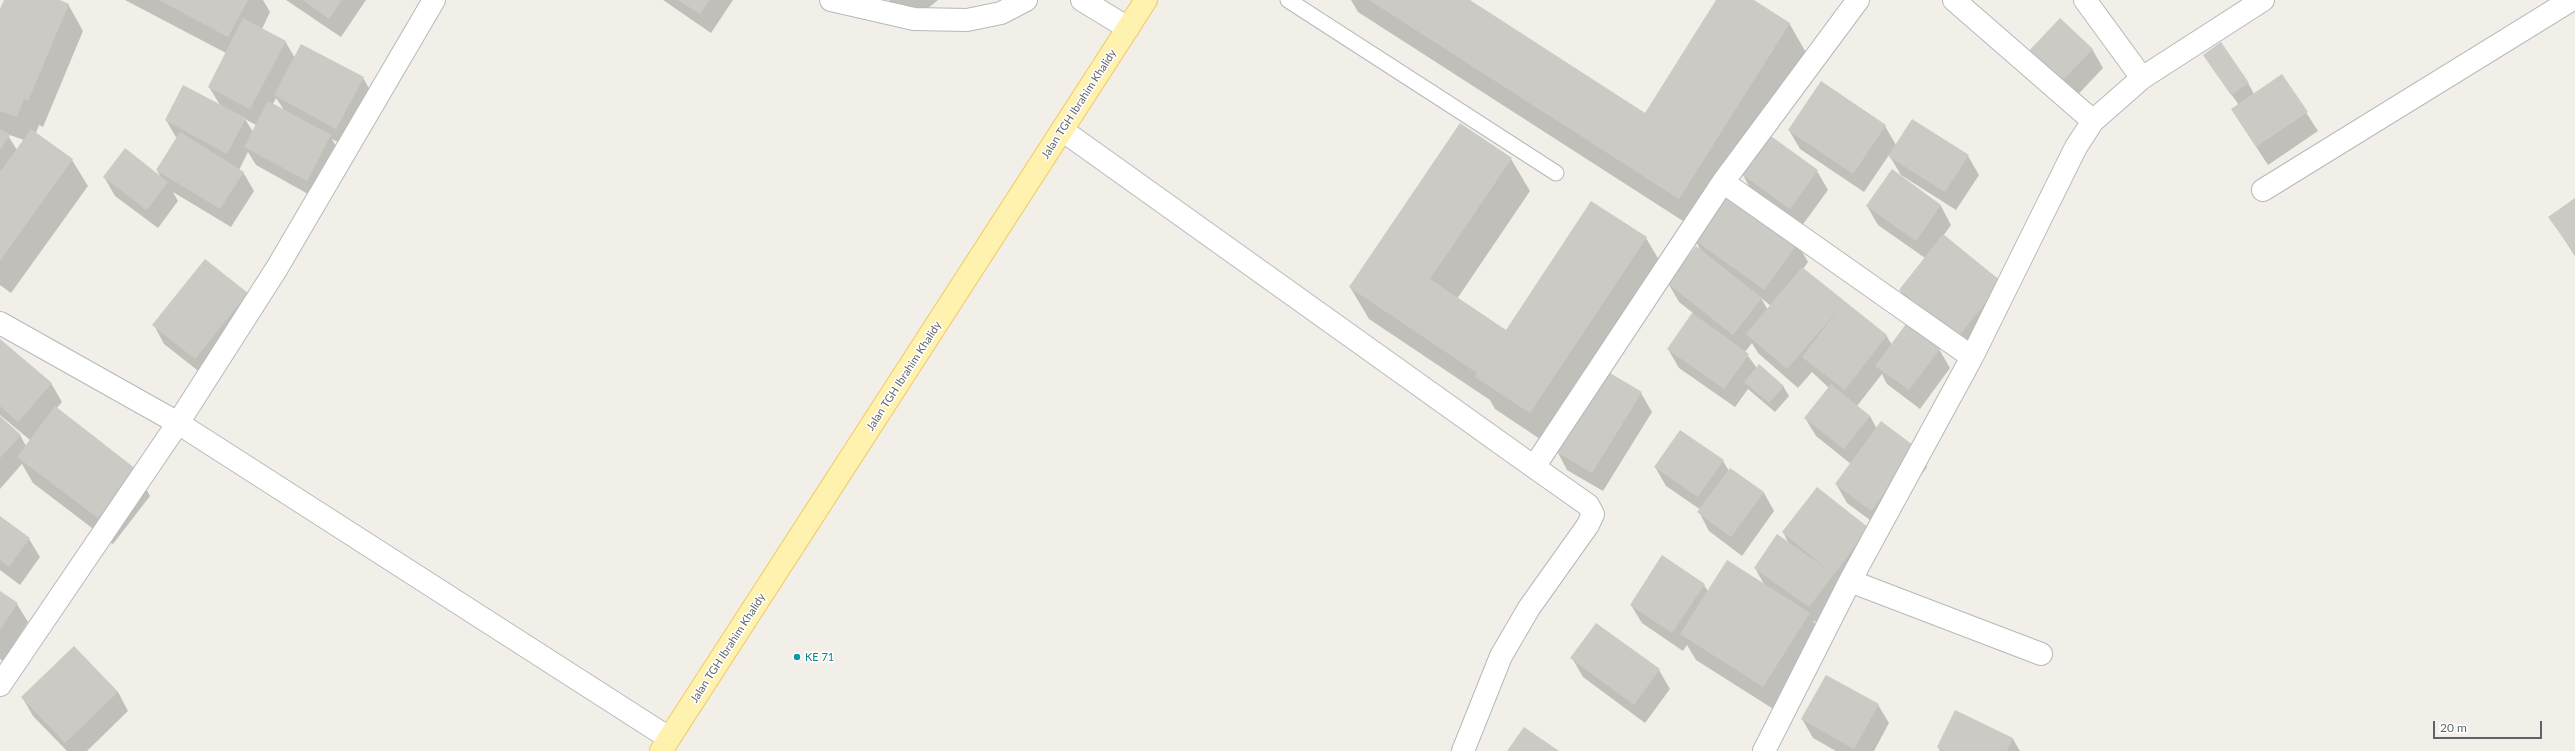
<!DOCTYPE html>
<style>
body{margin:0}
#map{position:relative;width:2575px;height:751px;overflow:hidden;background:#f1efe8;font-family:Lato,sans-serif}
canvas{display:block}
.scale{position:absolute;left:2433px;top:721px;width:109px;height:18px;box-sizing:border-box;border:2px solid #5f6368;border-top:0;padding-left:5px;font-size:12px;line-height:14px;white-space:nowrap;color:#5f6368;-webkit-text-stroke:3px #fff;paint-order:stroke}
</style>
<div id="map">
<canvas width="2575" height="751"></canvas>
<div class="scale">20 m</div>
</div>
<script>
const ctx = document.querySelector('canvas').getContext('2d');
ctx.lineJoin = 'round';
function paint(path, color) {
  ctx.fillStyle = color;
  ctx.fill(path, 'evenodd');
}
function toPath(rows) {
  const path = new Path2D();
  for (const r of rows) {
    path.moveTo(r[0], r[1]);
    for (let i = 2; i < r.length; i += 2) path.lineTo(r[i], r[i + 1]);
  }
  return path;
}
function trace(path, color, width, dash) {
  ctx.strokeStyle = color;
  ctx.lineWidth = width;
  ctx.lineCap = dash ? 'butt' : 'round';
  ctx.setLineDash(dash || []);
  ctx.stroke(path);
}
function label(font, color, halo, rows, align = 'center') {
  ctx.font = font + ' Lato,sans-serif';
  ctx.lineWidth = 3;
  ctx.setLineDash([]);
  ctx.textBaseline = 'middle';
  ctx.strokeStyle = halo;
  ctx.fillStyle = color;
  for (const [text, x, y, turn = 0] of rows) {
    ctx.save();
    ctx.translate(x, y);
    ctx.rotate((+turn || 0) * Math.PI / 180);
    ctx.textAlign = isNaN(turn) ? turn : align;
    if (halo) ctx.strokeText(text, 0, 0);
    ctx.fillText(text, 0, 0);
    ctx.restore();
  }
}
paint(toPath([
 [5,0,58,0,68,4,83,31,43,127,39,125,36,133,72,160,88,186,11,293,0,285,0,12],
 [7,134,24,140,17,150],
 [125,0,263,0,270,12,262,29,285,41,295,58,363,78,374,97,347,147,332,139,341,155,317,199,256,165,248,152,239,170,243,172,254,191,231,227,173,192,178,201,158,228,115,196,104,177,161,178,157,170,177,139,166,120,220,105,209,87,226,53],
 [276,98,284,110,273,104],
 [245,119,256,125,253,132],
 [286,0,366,0,341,37],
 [663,0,733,0,711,33],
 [889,0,938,0,909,24],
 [1351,0,1468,0,1645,114,1717,0,1752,0,1789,23,1808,56,1697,230,1358,12],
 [2092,49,2103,68,2070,103,2039,73],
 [2210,65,2248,83,2254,94,2282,75,2318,131,2268,165,2232,110,2239,105],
 [1885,126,1896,145,1968,156,1979,175,1956,210,1901,175,1889,155,1864,192,1800,149,1789,130],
 [1511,159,1530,191,1457,299,1506,331,1646,238,1665,270,1549,445,1495,409,1490,400,1369,319,1350,287],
 [1817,171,1828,190,1801,227,1752,192,1742,173],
 [1892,171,1941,206,1951,225,1943,236,2002,282,2013,301,1969,355,1911,309,1900,290,1925,258,1878,225,1867,206],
 [2575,199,2575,256,2550,218],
 [1694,238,1797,243,1808,262,1803,269,1886,335,1892,345,1939,349,1950,368,1920,409,1887,384,1882,374,1857,406,1870,416,1877,429,1916,449,1927,467,1882,529,1847,503,1836,484,1851,464,1816,436,1805,418,1829,388,1812,372,1798,388,1758,353,1752,343,1745,352,1757,368,1783,386,1789,396,1775,412,1748,389,1735,407,1679,368,1668,349,1693,313,1679,302,1668,283,1701,251],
 [1761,298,1771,306,1768,310],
 [247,294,258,313,206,377,164,344,154,325],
 [0,340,51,383,62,402,56,409,135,469,150,496,113,544,33,483,22,464,0,489,0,417,20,435,26,446,30,440,0,415],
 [1641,393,1652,412,1603,491,1567,470,1557,451],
 [1723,461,1729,471,1731,469,1764,493,1774,511,1742,556,1709,531,1699,512,1701,510,1666,486,1655,467],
 [0,517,29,539,40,557,20,585,0,570],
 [1868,528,1820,625,1813,620,1824,640,1778,712,1696,660,1687,645,1683,651,1642,623,1631,605,1704,585,1708,591,1765,586,1755,568,1789,544,1783,532],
 [0,592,17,604,28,622,3,661,0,659],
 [74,647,118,692,128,711,87,751,67,751,33,716,22,697],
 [1572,658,1659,670,1670,689,1645,723,1583,677],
 [1878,705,1889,723,1874,751,1836,751,1813,738,1802,719],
 [2013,739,2020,751,1940,751,1938,747]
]), '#0003');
paint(toPath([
 [4,0,60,0,69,4,28,101,24,99,17,117,0,111,0,9],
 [159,0,248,0,228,37],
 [303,0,342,0,329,19],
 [678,0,710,0,700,14],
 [1369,0,1470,0,1645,113,1716,0,1754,0,1790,23,1679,199],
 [243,18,286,41,250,109,208,87],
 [2060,18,2093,49,2059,84,2026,54],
 [2221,42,2249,83,2231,95,2203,55],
 [301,44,364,77,336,129,274,95],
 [2282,74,2308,112,2256,147,2231,109],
 [1821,81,1886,125,1853,174,1788,130],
 [183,85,246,118,227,154,165,120],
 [268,101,331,135,307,181,244,147],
 [1912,119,1969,155,1945,192,1888,156],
 [1460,123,1512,158,1430,279,1506,330,1591,201,1647,237,1530,413,1475,377,1477,373,1349,287],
 [0,129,10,135,0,150],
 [31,129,73,159,0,261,0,172],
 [180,132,244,172,220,209,156,170],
 [1768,134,1818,170,1790,209,1740,173],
 [125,148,168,182,147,210,103,177],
 [1892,169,1941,205,1916,241,1866,206],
 [1727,191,1798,243,1764,290,1692,238],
 [2575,198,2575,254,2548,217],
 [1943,234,2002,282,1958,337,1899,290],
 [1696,246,1762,298,1733,335,1667,283],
 [205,259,248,293,195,359,152,325],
 [1802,267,1887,335,1845,390,1802,357,1839,309,1787,369,1746,334],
 [1692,313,1749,354,1724,389,1667,349],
 [1906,324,1940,349,1909,390,1875,366],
 [0,339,52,383,18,422,0,406],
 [1759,364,1784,386,1769,403,1744,382],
 [1605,370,1642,392,1592,473,1555,451],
 [1831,384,1870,416,1844,449,1804,418],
 [55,406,136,469,98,518,17,457],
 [0,416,21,435,0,458],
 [1881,421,1917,448,1871,511,1835,484],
 [1680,430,1724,460,1698,497,1654,467],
 [1730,468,1764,492,1731,537,1697,512],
 [1817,487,1869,528,1809,607,1754,568,1777,534,1828,570,1782,532],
 [0,516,30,538,9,567,0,560],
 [1662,555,1705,584,1672,633,1630,605],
 [1727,560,1810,613,1763,687,1680,634],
 [0,591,18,603,0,630],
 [1596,623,1660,669,1634,705,1570,658],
 [74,646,118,692,65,743,21,697],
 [1826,675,1879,704,1854,749,1801,719],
 [1955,710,2013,738,2007,751,1945,751,1937,747],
 [1524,727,1559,751,1507,751]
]), '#cccac5');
const service = toPath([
 [1288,0,1556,173]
]);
const minor = toPath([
 [831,0,914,19,967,20,1001,13,1026,0],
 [1082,0,1128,28],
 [1954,0,2093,121],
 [2085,0,2142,78],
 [1062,130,1534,467,1723,182,1858,0],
 [1723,182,1972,357],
 [2263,190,2571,0],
 [1850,581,2041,654],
 [0,685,178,423,277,268,434,0],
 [1463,751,1501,656,1529,608,1588,525,1593,514,1588,505,1534,467],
 [1764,751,1850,581,1972,357,2076,147,2093,121,2142,78,2263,0]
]);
const tertiary = toPath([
 [0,323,178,423,669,738]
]);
const primary = toPath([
 [661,751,1146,0]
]);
trace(service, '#b5b8bc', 17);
trace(minor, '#b5b8bc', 24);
trace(tertiary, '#b5b8bc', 24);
trace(primary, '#f2c960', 24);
trace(service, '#fff', 15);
trace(minor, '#fff', 22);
trace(tertiary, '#fff', 22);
trace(primary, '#fff2af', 22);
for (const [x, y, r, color] of [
 [797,657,4,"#0f9aa8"]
]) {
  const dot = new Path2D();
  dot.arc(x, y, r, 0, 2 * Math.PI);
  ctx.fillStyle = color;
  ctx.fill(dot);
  trace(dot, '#fff', 1.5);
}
label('11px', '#5f6368', '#fff', [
 ["Jalan TGH Ibrahim Khalidy",1079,104,-57],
 ["Jalan TGH Ibrahim Khalidy",904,376,-57],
 ["Jalan TGH Ibrahim Khalidy",728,648,-57]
]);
label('11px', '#0d838f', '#fff', [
 ["KE 71",805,657]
], 'left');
</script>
